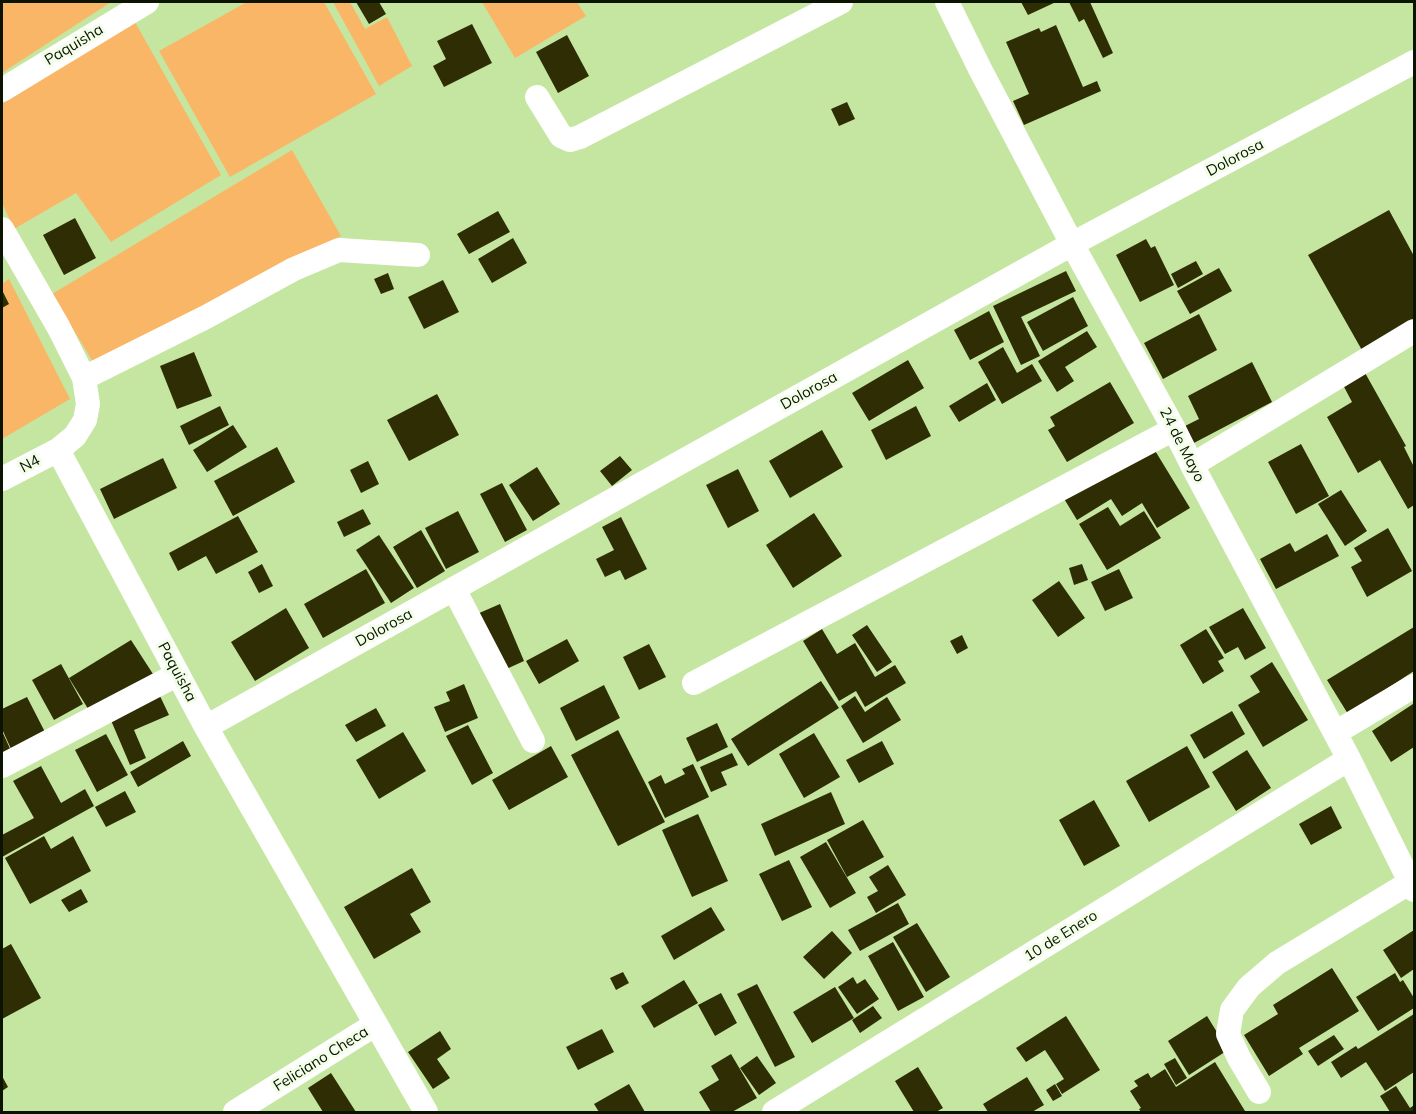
<!DOCTYPE html>
<style>
body{margin:0}
#map{position:relative;width:1416px;height:1114px;overflow:hidden;background:#c5e6a1;font-family:Mulish,sans-serif}
canvas{display:block}
.frame{position:absolute;inset:0;border:3px solid #0a1400;pointer-events:none}
</style>
<div id="map">
<canvas width="1416" height="1114"></canvas>
<div class="frame"></div>
</div>
<script>
const ctx = document.querySelector('canvas').getContext('2d');
ctx.lineJoin = 'round';
function paint(path, color) {
  ctx.fillStyle = color;
  ctx.fill(path, 'evenodd');
}
function toPath(rows) {
  const path = new Path2D();
  for (const r of rows) {
    path.moveTo(r[0], r[1]);
    for (let i = 2; i < r.length; i += 2) path.lineTo(r[i], r[i + 1]);
  }
  return path;
}
function trace(path, color, width, dash) {
  ctx.strokeStyle = color;
  ctx.lineWidth = width;
  ctx.lineCap = dash ? 'butt' : 'round';
  ctx.setLineDash(dash || []);
  ctx.stroke(path);
}
function label(font, color, halo, rows, align = 'center') {
  ctx.font = font + ' Mulish,sans-serif';
  ctx.lineWidth = 6;
  ctx.setLineDash([]);
  ctx.textBaseline = 'middle';
  ctx.strokeStyle = halo;
  ctx.fillStyle = color;
  for (const [text, x, y, turn = 0] of rows) {
    ctx.save();
    ctx.translate(x, y);
    ctx.rotate((+turn || 0) * Math.PI / 180);
    ctx.textAlign = isNaN(turn) ? turn : align;
    if (halo) ctx.strokeText(text, 0, 0);
    ctx.fillText(text, 0, 0);
    ctx.restore();
  }
}
paint(toPath([
 [2,2,111,2,2,73],
 [247,2,324,2,376,94,230,177,159,51],
 [333,2,350,2,365,29,387,17,412,66,379,86],
 [482,2,577,2,586,16,515,58],
 [135,22,221,175,111,242,76,193,14,229,2,203,2,104],
 [292,150,341,236,93,362,52,294],
 [9,279,70,399,2,439,2,284]
]), '#f9b667');
paint(toPath([
 [356,2,379,2,386,14,369,24],
 [1021,2,1056,2,1028,15],
 [1069,2,1090,2,1113,53,1103,58,1084,19,1079,22],
 [472,24,492,63,444,87,433,66,446,59,437,41],
 [1056,25,1083,87,1097,81,1101,91,1024,125,1013,101,1029,94,1006,42,1039,28,1041,32],
 [567,35,589,76,558,93,536,52],
 [847,102,855,119,839,126,831,109],
 [1389,210,1414,256,1414,323,1363,352,1308,255],
 [498,211,510,232,469,254,457,234],
 [75,218,96,258,64,275,43,235],
 [513,238,527,263,492,283,478,259],
 [1146,239,1151,248,1155,246,1174,285,1140,302,1116,255],
 [1196,261,1203,274,1178,288,1171,274],
 [1219,268,1232,291,1190,314,1177,291],
 [1066,271,1076,291,1021,317,1040,356,1021,365,993,306],
 [388,273,394,289,381,294,374,279],
 [443,280,459,312,424,329,408,297],
 [2,290,9,304,2,308],
 [1073,297,1088,326,1043,351,1027,322],
 [989,311,1004,342,970,360,954,330],
 [1199,314,1217,350,1163,379,1144,343],
 [1087,331,1097,347,1065,367,1074,381,1057,392,1038,361],
 [1003,347,1017,373,1032,364,1042,381,1002,404,978,362],
 [194,352,212,396,177,409,160,366],
 [908,360,924,388,869,421,852,393],
 [1252,362,1272,402,1192,444,1183,427,1199,419,1188,396],
 [1364,371,1406,446,1404,447,1414,467,1414,505,1408,509,1380,460,1358,473,1327,417,1352,402,1342,383],
 [1110,382,1134,423,1067,462,1048,430,1055,426,1050,417],
 [987,383,996,400,959,422,949,406],
 [437,394,459,435,409,461,387,420],
 [220,406,229,425,189,445,180,426],
 [916,406,931,436,886,460,871,430],
 [233,425,247,447,207,472,193,450],
 [822,430,843,467,790,498,769,461],
 [1151,444,1190,508,1157,528,1142,503,1122,516,1111,499,1077,520,1063,497],
 [1301,444,1329,496,1296,514,1268,462],
 [277,447,295,482,233,516,214,481],
 [620,456,632,470,612,486,600,471],
 [163,458,177,488,114,519,100,489],
 [368,461,379,484,361,493,350,470],
 [537,467,560,504,533,521,509,485],
 [738,469,759,511,728,528,706,485],
 [502,483,527,530,505,542,480,494],
 [1341,490,1367,531,1345,546,1318,504],
 [1108,507,1120,526,1144,511,1161,538,1107,570,1079,524],
 [363,509,371,524,344,537,337,522],
 [458,511,479,552,446,569,425,528],
 [814,513,842,556,793,588,766,545],
 [238,516,258,552,216,574,206,556,178,571,169,553],
 [621,517,647,569,625,580,620,570,605,577,596,559,614,550,602,527],
 [1388,528,1412,571,1367,597,1351,567,1362,561,1354,548],
 [421,530,445,571,417,588,393,547],
 [1327,534,1339,556,1276,589,1260,559,1290,543,1295,552],
 [379,535,414,588,391,603,356,550],
 [262,564,273,586,259,593,248,572],
 [1082,564,1088,580,1074,585,1069,568],
 [366,569,385,603,323,638,304,604],
 [1119,569,1133,598,1105,611,1091,582],
 [1059,581,1085,618,1058,637,1032,600],
 [500,604,524,661,502,671,477,614],
 [286,608,309,648,255,681,231,642],
 [1243,608,1266,648,1245,660,1238,647,1225,654,1209,627],
 [867,625,892,662,877,672,852,635],
 [1414,627,1414,671,1348,714,1327,680],
 [822,629,837,654,855,643,875,677,895,665,906,683,865,707,856,691,839,701,803,641],
 [1206,629,1224,658,1218,661,1224,671,1203,684,1180,645],
 [962,635,968,648,957,654,950,641],
 [567,639,579,661,539,684,526,661],
 [131,640,153,674,90,712,69,678],
 [649,644,666,677,639,690,623,657],
 [1272,662,1308,720,1263,747,1238,705,1260,692,1250,676],
 [61,664,83,704,54,720,32,680],
 [821,681,839,708,748,766,731,739],
 [464,684,478,718,445,732,434,707,450,701,446,692],
 [604,685,620,718,576,741,560,708],
 [160,696,169,715,134,730,146,758,130,765,110,718],
 [855,696,865,712,887,697,901,720,863,743,841,706],
 [27,697,46,734,12,751,2,729,2,709],
 [1413,704,1414,747,1391,762,1372,731],
 [376,708,386,726,356,742,345,725],
 [1232,711,1245,734,1204,759,1190,735],
 [717,723,728,747,697,762,686,738],
 [468,725,493,773,472,785,446,736],
 [618,730,665,822,618,846,571,755],
 [2,731,12,753,2,758],
 [403,732,426,771,379,799,356,760],
 [814,733,840,777,804,798,779,754],
 [106,734,128,775,97,792,75,750],
 [183,741,191,756,138,787,130,772],
 [882,741,894,764,859,783,846,760],
 [551,746,568,777,509,810,492,780],
 [1187,746,1210,787,1149,822,1126,781],
 [1247,750,1271,788,1236,811,1212,772],
 [732,753,738,765,721,772,727,785,711,792,700,767],
 [693,764,709,797,665,818,648,782,661,775,665,784,685,774,682,769],
 [41,766,61,803,85,789,94,806,2,857,2,835,34,818,13,781],
 [125,791,136,812,106,827,95,807],
 [831,792,845,824,775,856,761,824],
 [1094,800,1120,846,1084,866,1059,820],
 [1331,806,1342,828,1311,845,1299,824],
 [698,814,728,881,692,897,662,830],
 [863,820,884,857,847,877,827,840],
 [44,836,51,849,73,836,91,871,30,904,5,858],
 [826,842,856,893,830,908,800,857],
 [789,860,812,907,782,921,759,874],
 [888,865,906,895,876,913,867,897,878,891,869,877],
 [412,868,431,902,410,914,421,932,374,959,344,907],
 [81,889,88,902,69,912,61,900],
 [898,903,909,924,860,951,848,930],
 [711,907,725,930,674,960,661,936],
 [917,923,950,977,926,992,893,937],
 [1414,930,1414,969,1401,978,1383,950],
 [832,931,852,953,824,979,803,957],
 [893,942,924,997,898,1011,868,956],
 [11,944,41,998,2,1019,2,949],
 [1332,968,1359,1011,1299,1048,1303,1054,1269,1076,1244,1035,1278,1014,1273,1005],
 [623,972,629,983,616,990,610,978],
 [1395,973,1400,982,1403,980,1414,998,1414,1008,1378,1031,1356,997],
 [853,977,857,984,865,979,879,999,857,1014,838,987],
 [684,980,698,1003,654,1028,641,1006],
 [757,984,795,1057,775,1067,737,994],
 [835,987,854,1018,812,1043,793,1012],
 [721,993,737,1023,715,1036,698,1005],
 [873,1006,882,1018,860,1033,852,1020],
 [1414,1014,1414,1072,1385,1091,1366,1062,1341,1078,1331,1062,1356,1046,1358,1049],
 [1066,1016,1100,1070,1062,1094,1056,1084,1064,1079,1045,1050,1026,1062,1016,1048],
 [1207,1016,1228,1050,1189,1075,1168,1041],
 [602,1029,614,1052,578,1070,566,1047],
 [440,1031,451,1049,437,1059,450,1078,433,1089,408,1052],
 [1334,1035,1344,1049,1318,1066,1308,1051],
 [731,1054,757,1098,732,1112,711,1112,699,1092,719,1080,711,1066],
 [757,1056,776,1083,759,1095,740,1068],
 [1175,1058,1187,1078,1176,1085,1164,1064],
 [1215,1062,1245,1111,1243,1112,1141,1112,1139,1109,1141,1108,1130,1091,1138,1086,1134,1081,1148,1073,1151,1078,1165,1069,1176,1087],
 [918,1067,943,1108,936,1112,914,1112,895,1081],
 [331,1073,356,1112,323,1112,308,1088],
 [2,1076,8,1087,2,1091],
 [1027,1077,1044,1105,1032,1112,988,1112,983,1104],
 [629,1084,645,1112,599,1112,594,1104],
 [1055,1084,1062,1096,1053,1101,1046,1090],
 [1396,1086,1410,1108,1414,1105,1414,1112,1390,1112,1380,1096]
]), '#2e2d03');
trace(toPath([
 [947,2,980,69,1072,244,1174,429,1192,465,1349,759,1414,890],
 [2,90,147,2],
 [537,97,561,136,570,140,580,137,841,2],
 [2,229,59,328,84,378,88,404,85,420,75,436,58,450,2,479],
 [84,378,206,317,294,269,339,250,418,255],
 [58,450,206,727,426,1112],
 [1192,465,1414,331],
 [454,589,533,741],
 [694,683,1174,429],
 [206,727,1072,244,1414,62],
 [1335,733,1414,686],
 [2,766,178,674],
 [1259,1092,1239,1058,1228,1034,1232,1010,1249,987,1277,963,1414,880],
 [235,1112,376,1024],
 [774,1112,1349,759]
]), '#fff', 24);
label('15px', '#0a1400', '#f3fee9', [
 ["Paquisha",74,45,-31],
 ["Dolorosa",1235,158,-28],
 ["Dolorosa",809,391,-29],
 ["24 de Mayo",1182,445,63],
 ["N4",30,464,-28],
 ["Dolorosa",384,628,-29],
 ["Paquisha",177,672,62],
 ["10 de Enero",1061,936,-32],
 ["Feliciano Checa",321,1059,-32]
]);
</script>
